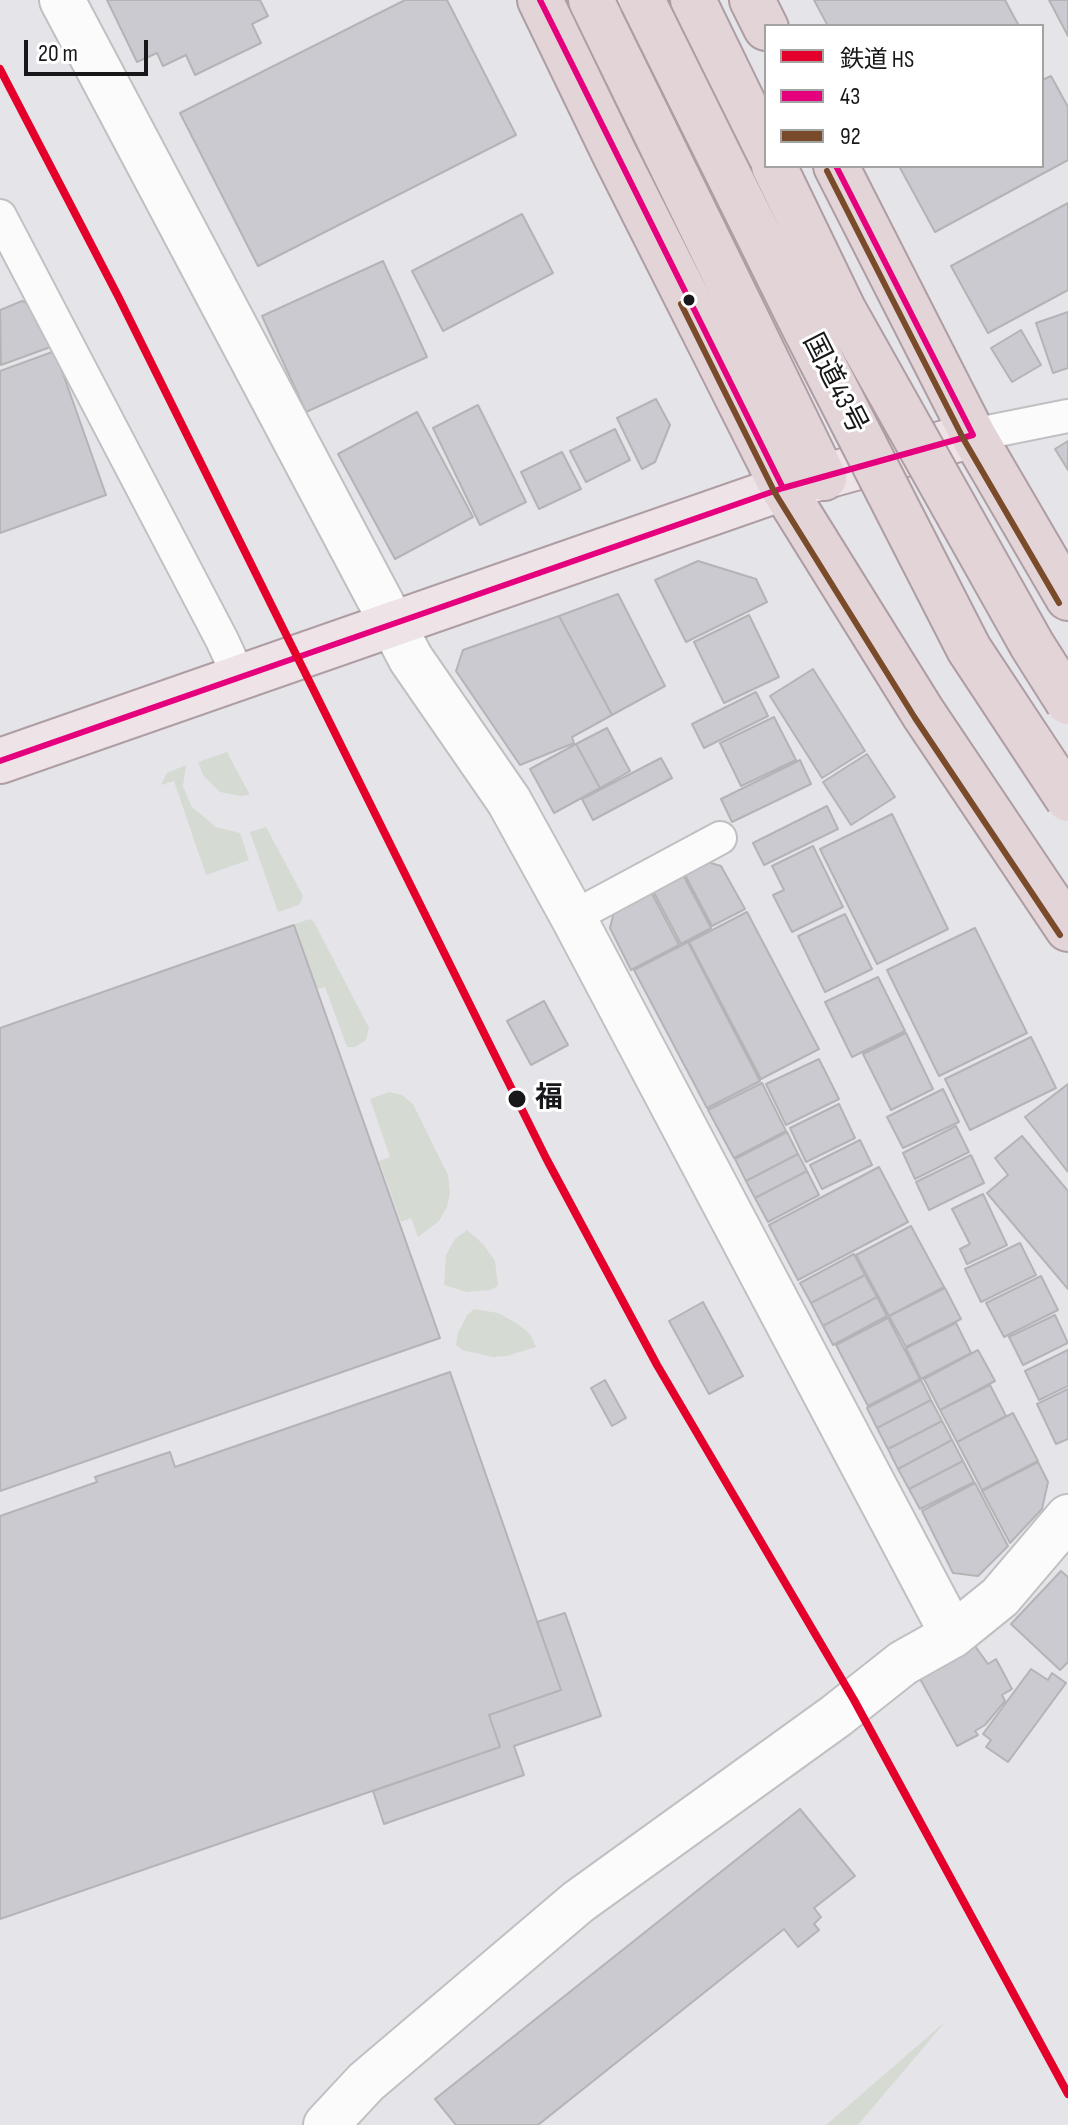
<!DOCTYPE html>
<meta charset="utf-8">
<style>
body{margin:0}
#map{position:relative;width:1068px;height:2125px;overflow:hidden;background:#e5e5e9;font-family:"Sofia Sans Condensed","Noto Sans JP",sans-serif}
canvas{display:block}
.legend{position:absolute;left:764px;top:24px;width:280px;height:144px;box-sizing:border-box;background:#fff;border:2px solid #a3a3a4;margin:0;padding:10px 14px;list-style:none;font-size:24px;color:#18181b}
.legend li{display:flex;align-items:center;gap:16px;height:40px}
.legend b{width:40px;border:2px solid #a3a3a4}
.scale{position:absolute;left:24px;top:40px;width:124px;height:36px;box-sizing:border-box;border:4px solid #18181b;border-top:0;padding-left:10px;font-size:24px;line-height:28px;white-space:nowrap;color:#18181b;-webkit-text-stroke:6px #fff;paint-order:stroke}
</style>
<div id="map">
<canvas width="1068" height="2125"></canvas>
<ul class="legend">
<li><b style="height:10px;background:#e4002b"></b>鉄道 HS</li>
<li><b style="height:10px;background:#e5007d"></b>43</li>
<li><b style="height:10px;background:#7a4b2a"></b>92</li>
</ul>
<div class="scale">20 m</div>
</div>
<script>
const ctx = document.querySelector('canvas').getContext('2d');
ctx.lineJoin = 'round';
function paint(path, color) {
  ctx.fillStyle = color;
  ctx.fill(path, 'evenodd');
}
function toPath(rows) {
  const path = new Path2D();
  for (const r of rows) {
    path.moveTo(r[0], r[1]);
    for (let i = 2; i < r.length; i += 2) path.lineTo(r[i], r[i + 1]);
  }
  return path;
}
function trace(path, color, width, dash) {
  ctx.strokeStyle = color;
  ctx.lineWidth = width;
  ctx.lineCap = dash ? 'butt' : 'round';
  ctx.setLineDash(dash || []);
  ctx.stroke(path);
}
function label(font, color, halo, rows, align = 'center') {
  ctx.font = font + ' "Sofia Sans Condensed","Noto Sans JP",sans-serif';
  ctx.lineWidth = 6;
  ctx.setLineDash([]);
  ctx.textBaseline = 'middle';
  ctx.strokeStyle = halo;
  ctx.fillStyle = color;
  for (const [text, x, y, turn = 0] of rows) {
    ctx.save();
    ctx.translate(x, y);
    ctx.rotate((+turn || 0) * Math.PI / 180);
    ctx.textAlign = isNaN(turn) ? turn : align;
    if (halo) ctx.strokeText(text, 0, 0);
    ctx.fillText(text, 0, 0);
    ctx.restore();
  }
}
paint(toPath([
 [227,752,250,795,240,796,220,792,203,775,198,762],
 [186,765,183,786,191,806,216,827,240,833,249,860,206,875,174,781,161,785,167,773],
 [266,827,303,896,299,905,278,912,250,832],
 [310,919,314,922,369,1028,366,1040,355,1047,347,1047,325,987,317,989,295,924],
 [389,1092,402,1095,413,1104,448,1175,450,1192,447,1207,439,1221,418,1237,411,1218,401,1222,379,1161,390,1157,370,1099],
 [467,1230,483,1244,495,1261,498,1286,490,1290,467,1292,444,1285,446,1255,455,1239],
 [474,1309,498,1313,518,1324,530,1334,536,1347,507,1356,493,1357,462,1350,456,1345,458,1333,467,1315],
 [946,2021,858,2125,826,2125]
]), '#d5dad2');
const building = toPath([
 [107,0,260,0,268,16,252,24,261,43,195,75,186,55,163,66,157,53,137,62,107,0],
 [405,0,447,0,516,135,258,266,180,113,405,0],
 [814,0,1005,0,1019,26,828,26,814,0],
 [1049,0,1068,0,1068,36,1049,0],
 [1051,76,1068,107,1068,160,935,232,899,166,1042,166,1042,80,1051,76],
 [1068,203,1068,290,988,333,951,266,1068,203],
 [522,214,553,273,443,331,412,271,522,214],
 [383,261,427,357,306,412,262,316,383,261],
 [22,301,40,308,56,345,1,365,0,310,22,301],
 [1068,312,1068,368,1053,373,1036,323,1068,312],
 [1021,330,1041,365,1012,382,991,348,1021,330],
 [55,351,106,495,0,533,0,371,55,351],
 [656,399,670,425,655,462,642,469,617,418,656,399],
 [478,405,526,502,480,525,433,428,478,405],
 [417,412,473,517,395,559,338,454,417,412],
 [615,429,630,460,586,482,570,451,615,429],
 [1068,441,1068,470,1055,449,1068,441],
 [562,452,581,489,539,509,521,472,562,452],
 [698,561,756,579,767,602,686,642,655,580,698,561],
 [618,594,665,686,612,715,559,616,618,594],
 [749,615,779,677,724,703,694,642,749,615],
 [559,616,612,715,572,737,574,743,520,765,456,671,463,650,559,616],
 [813,669,865,751,822,778,770,696,813,669],
 [756,692,768,716,704,748,692,724,756,692],
 [774,717,796,760,741,786,720,743,774,717],
 [607,728,630,771,600,788,576,744,607,728],
 [576,744,600,788,554,813,530,769,576,744],
 [867,754,895,797,851,825,823,782,867,754],
 [661,758,672,778,593,820,582,799,661,758],
 [800,760,811,784,732,822,721,799,800,760],
 [827,806,838,829,764,865,753,843,827,806],
 [892,814,948,929,877,964,820,849,892,814],
 [813,846,843,907,792,932,773,895,784,890,772,866,813,846],
 [707,862,721,866,745,909,712,926,684,873,707,862],
 [682,873,711,928,681,944,652,889,682,873],
 [650,890,679,945,631,970,610,928,615,908,650,890],
 [747,912,819,1049,761,1079,689,942,747,912],
 [845,914,872,969,825,992,798,936,845,914],
 [294,925,440,1338,0,1491,0,1028,294,925],
 [975,928,1027,1033,939,1076,887,970,975,928],
 [688,942,760,1081,707,1108,634,970,688,942],
 [878,977,905,1031,852,1057,825,1002,878,977],
 [544,1001,568,1045,531,1065,507,1021,544,1001],
 [906,1033,933,1089,891,1110,863,1054,906,1033],
 [1031,1037,1056,1088,970,1130,945,1079,1031,1037],
 [819,1059,839,1099,786,1125,766,1084,819,1059],
 [762,1083,786,1131,734,1158,708,1110,762,1083],
 [1068,1084,1068,1172,1025,1117,1068,1084],
 [943,1089,959,1122,903,1148,887,1117,943,1089],
 [839,1104,855,1138,806,1162,790,1128,839,1104],
 [956,1126,969,1152,915,1179,903,1153,956,1126],
 [787,1132,798,1154,746,1181,735,1159,787,1132],
 [1022,1136,1068,1191,1068,1289,987,1193,1008,1175,995,1158,1022,1136],
 [860,1140,872,1165,822,1189,810,1165,860,1140],
 [798,1154,807,1171,755,1198,746,1181,798,1154],
 [971,1155,984,1183,929,1210,916,1182,971,1155],
 [879,1167,908,1222,798,1280,769,1225,879,1167],
 [807,1171,819,1195,768,1222,755,1198,807,1171],
 [983,1194,1007,1245,967,1264,960,1249,970,1244,952,1209,983,1194],
 [911,1226,944,1287,889,1316,856,1255,911,1226],
 [1020,1243,1036,1275,981,1302,965,1269,1020,1243],
 [854,1254,865,1275,811,1303,800,1283,854,1254],
 [865,1275,877,1297,823,1326,811,1303,865,1275],
 [1041,1276,1058,1310,1004,1337,986,1303,1041,1276],
 [945,1288,961,1319,906,1347,889,1316,945,1288],
 [877,1297,887,1316,833,1345,823,1326,877,1297],
 [703,1302,743,1376,709,1394,669,1321,703,1302],
 [1055,1315,1068,1343,1023,1365,1009,1337,1055,1315],
 [888,1318,920,1379,868,1406,836,1345,888,1318],
 [956,1323,971,1353,921,1379,906,1348,956,1323],
 [978,1350,995,1381,940,1410,924,1379,978,1350],
 [1068,1350,1068,1386,1039,1400,1025,1371,1068,1350],
 [450,1372,561,1690,489,1715,500,1747,0,1919,0,1516,97,1482,95,1477,170,1452,175,1467,450,1372],
 [605,1380,626,1418,612,1426,591,1388,605,1380],
 [921,1380,931,1400,877,1428,867,1408,921,1380],
 [990,1385,1006,1416,957,1442,940,1410,990,1385],
 [1068,1389,1068,1439,1056,1444,1037,1404,1068,1389],
 [931,1400,942,1421,888,1449,877,1428,931,1400],
 [1013,1413,1038,1461,982,1490,957,1442,1013,1413],
 [942,1421,952,1440,898,1469,888,1449,942,1421],
 [952,1440,963,1461,909,1489,898,1469,952,1440],
 [963,1461,974,1482,920,1509,909,1489,963,1461],
 [1038,1462,1048,1482,1042,1509,1010,1543,982,1491,1038,1462],
 [975,1483,1008,1546,978,1576,953,1573,922,1511,975,1483],
 [1061,1571,1068,1577,1068,1662,1060,1670,1011,1624,1061,1571],
 [565,1613,601,1716,514,1746,524,1775,384,1824,373,1791,500,1747,489,1715,561,1690,537,1622,565,1613],
 [975,1646,988,1664,996,1659,1012,1689,1002,1695,1005,1701,985,1725,975,1731,978,1735,957,1746,919,1677,975,1646],
 [1031,1669,1048,1680,1052,1673,1066,1683,1008,1762,986,1747,991,1740,983,1734,1031,1669],
 [800,1809,855,1876,814,1908,821,1917,814,1924,819,1930,798,1947,784,1929,538,2125,456,2125,435,2099,800,1809]
]);
paint(building, '#cccad1');
trace(building, '#b4b3b6', 2);
const street = toPath([
 [0,216,222,640,240,679],
 [973,435,1068,416],
 [573,917,720,838]
]);
const secondary = toPath([
 [62,0,411,659,509,801,573,917,953,1635],
 [326,2125,366,2082,578,1902,836,1716,903,1663,953,1635,1000,1597,1068,1517]
]);
const primary = toPath([
 [0,761,783,488,973,435]
]);
const highway = toPath([
 [540,0,615,155,783,488,923,713,1068,929],
 [591,0,824,478],
 [693,0,766,150],
 [752,0,766,28],
 [836,166,973,435,1068,598]
]);
trace(street, '#c0c0c2', 36);
trace(secondary, '#c0c0c2', 48);
trace(primary, '#ae9ea4', 48);
trace(highway, '#ae9ea4', 48);
trace(street, '#fbfbfc', 32);
trace(secondary, '#fbfbfc', 44);
trace(primary, '#eee3e6', 44);
trace(highway, '#e3d4d8', 44);
const highwayBridge = toPath([
 [642,0,800,319,969,649,1068,799],
 [774,166,843,309,1032,645,1068,702]
]);
trace(highwayBridge, '#ae9ea4', 48, []);
trace(highwayBridge, '#e3d4d8', 44);
trace(toPath([
 [540,0,783,488],
 [0,761,783,488,973,435,836,166]
]), '#e5007d', 6);
trace(toPath([
 [827,171,964,440,1059,603],
 [681,304,775,493,915,718,1060,935]
]), '#7a4b2a', 6);
trace(toPath([
 [0,69,118,296,547,1160,657,1365,854,1700,1068,2094]
]), '#e4002b', 8);
for (const [x, y, r, color] of [
 [689,300,7,"#18181b"],
 [517,1099,10,"#18181b"]
]) {
  const dot = new Path2D();
  dot.arc(x, y, r, 0, 2 * Math.PI);
  ctx.fillStyle = color;
  ctx.fill(dot);
  trace(dot, '#fff', 3);
}
label('28px', '#18181b', '#fff', [
 ["国道43号",834,384,63]
]);
label('bold 28px', '#18181b', '#fff', [
 ["福",535,1099]
], 'left');
</script>
